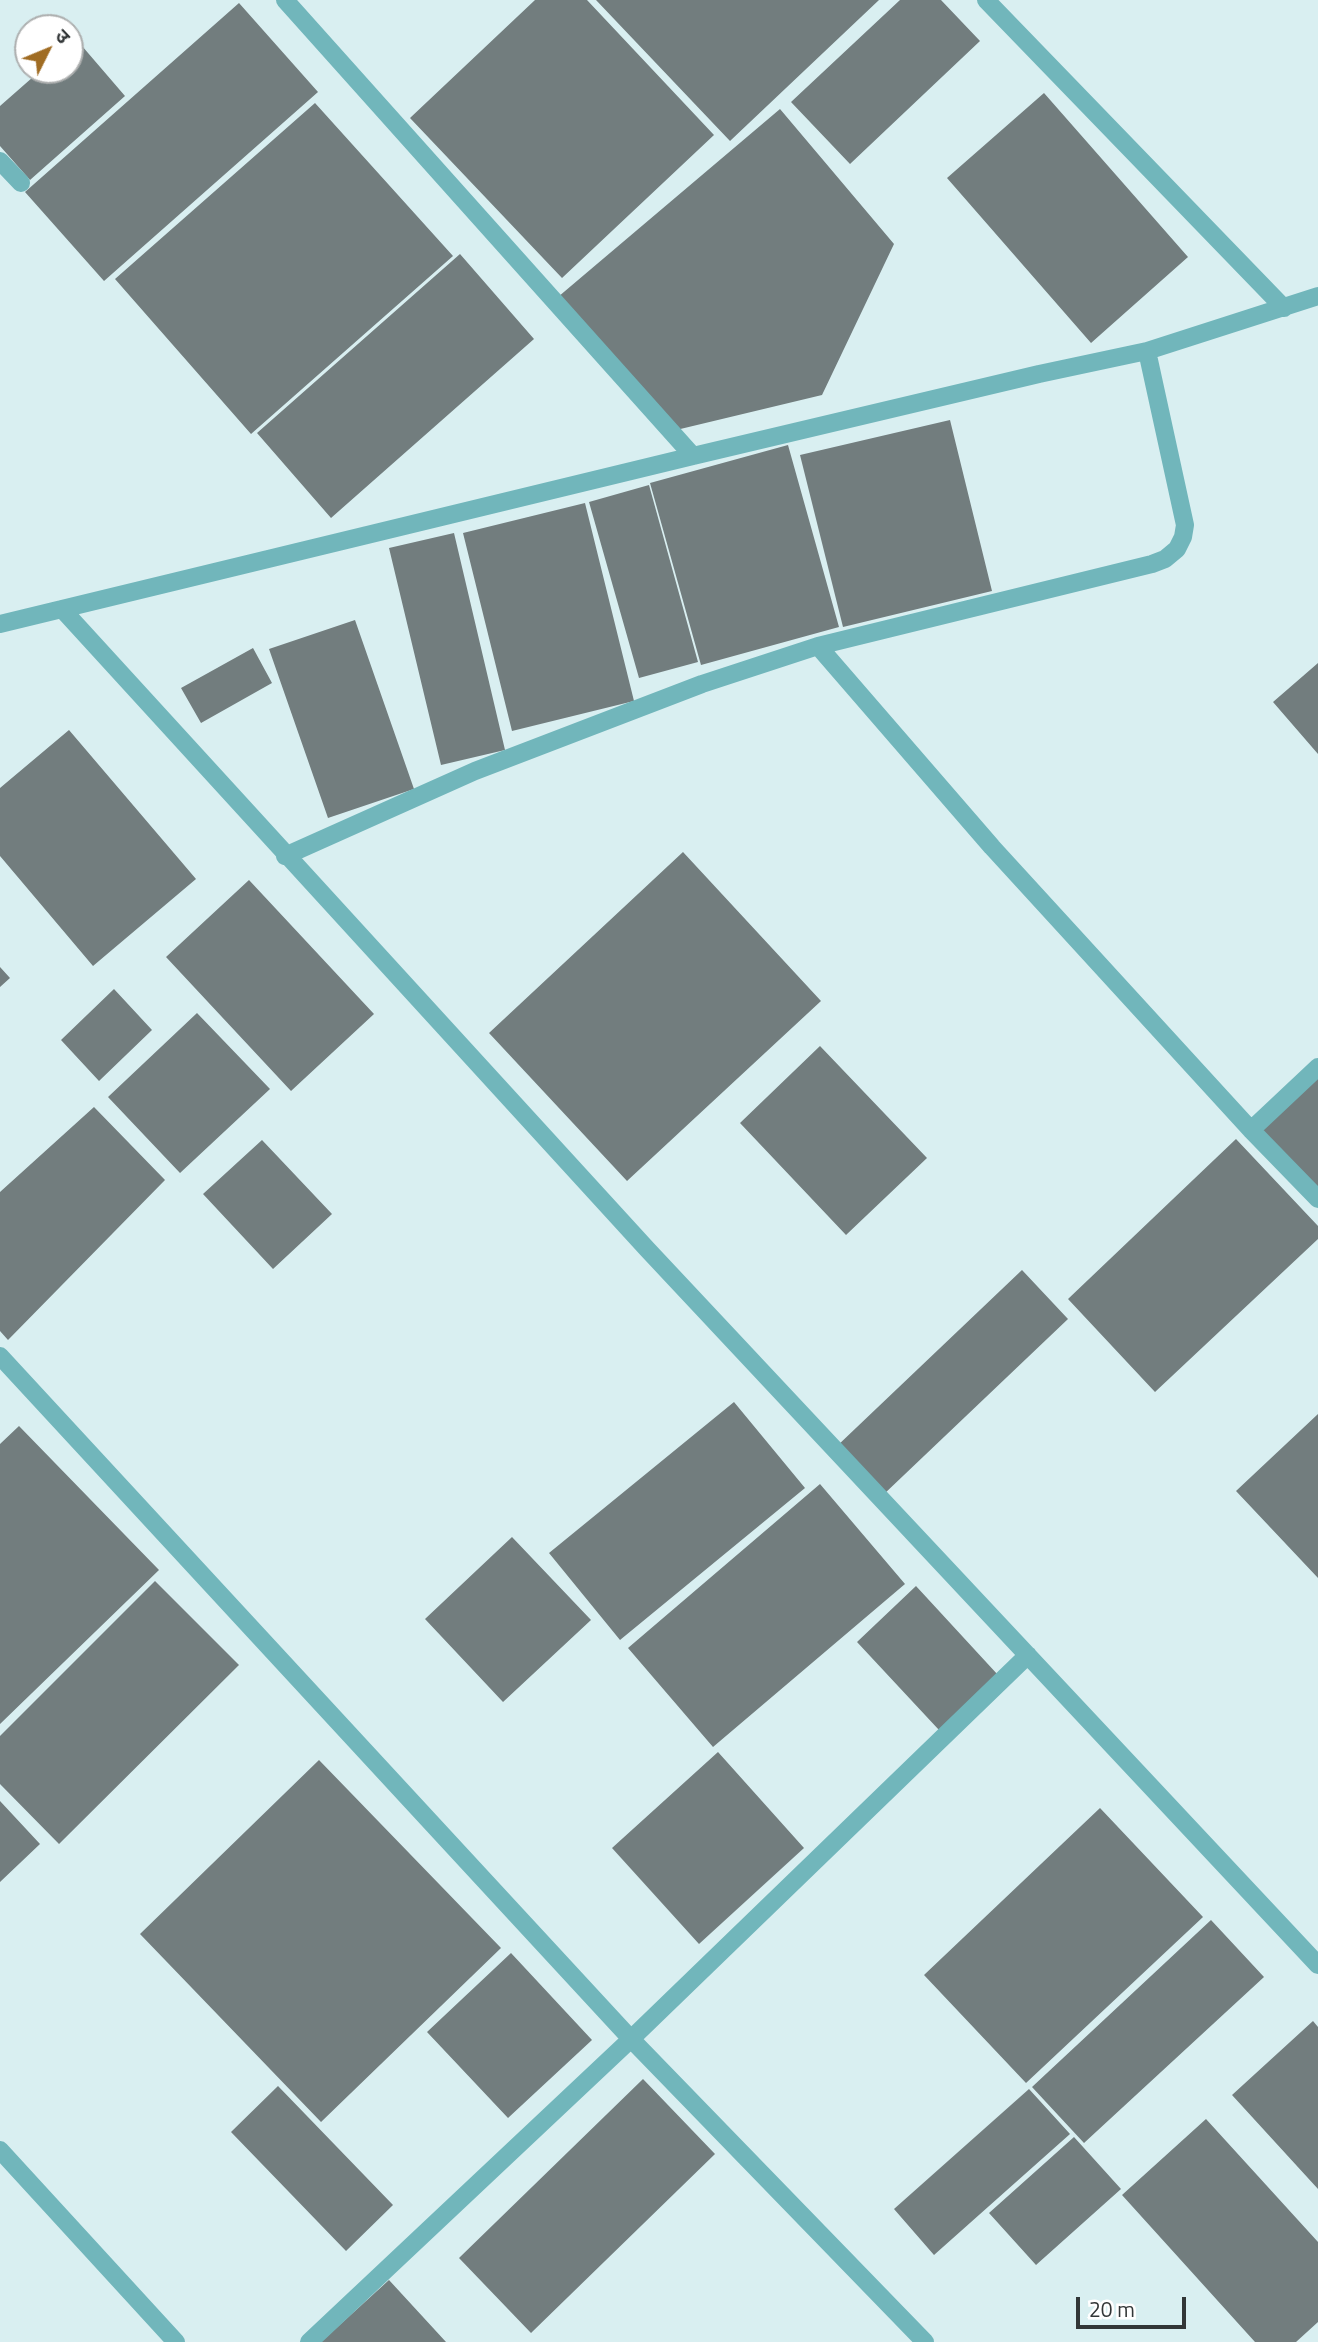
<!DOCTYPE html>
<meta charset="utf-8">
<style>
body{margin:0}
#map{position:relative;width:1318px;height:2342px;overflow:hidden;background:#edfafb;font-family:"Titillium Web","Noto Sans Devanagari",sans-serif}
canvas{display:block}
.north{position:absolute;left:14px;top:14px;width:70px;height:70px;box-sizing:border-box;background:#fff;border:2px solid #adafaf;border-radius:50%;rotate:47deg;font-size:19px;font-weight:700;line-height:28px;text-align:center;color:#323637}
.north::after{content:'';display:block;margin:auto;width:24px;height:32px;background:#a06c23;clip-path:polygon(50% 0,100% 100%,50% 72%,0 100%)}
.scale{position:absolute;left:1076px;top:2297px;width:110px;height:32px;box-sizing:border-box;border:4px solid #323637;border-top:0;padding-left:9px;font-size:21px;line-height:24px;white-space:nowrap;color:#323637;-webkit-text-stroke:5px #fff;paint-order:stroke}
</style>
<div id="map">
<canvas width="1318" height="2342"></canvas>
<div class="north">उ</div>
<div class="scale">20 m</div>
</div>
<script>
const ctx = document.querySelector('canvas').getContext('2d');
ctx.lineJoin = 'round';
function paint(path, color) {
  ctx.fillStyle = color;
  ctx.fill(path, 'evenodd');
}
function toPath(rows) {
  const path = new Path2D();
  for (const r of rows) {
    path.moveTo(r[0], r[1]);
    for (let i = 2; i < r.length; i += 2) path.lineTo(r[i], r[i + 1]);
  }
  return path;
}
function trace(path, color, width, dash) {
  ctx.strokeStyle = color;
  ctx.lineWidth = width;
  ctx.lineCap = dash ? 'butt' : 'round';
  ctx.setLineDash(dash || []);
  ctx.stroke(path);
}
paint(toPath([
 [0,0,1318,0,1318,2342,0,2342],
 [28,28,70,28,70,70,28,70]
]), '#d9eff1');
paint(toPath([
 [535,0,587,0,714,135,562,278,410,118],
 [596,0,879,0,730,141],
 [900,0,941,0,980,41,850,164,791,102],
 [239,3,318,92,104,281,25,192],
 [76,39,125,96,30,180,0,146,0,106,41,70,70,70,70,44],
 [1044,93,1188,257,1091,343,947,178],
 [315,103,453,256,251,434,115,279],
 [780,109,894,244,822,395,672,431,558,297],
 [460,254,534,339,331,518,257,433],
 [950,420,992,591,843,627,800,455],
 [788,445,839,627,701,665,650,483],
 [649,485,698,662,639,678,589,502],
 [585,503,634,701,512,731,463,533],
 [454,533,505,750,441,765,389,548],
 [355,620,414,789,328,818,269,649],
 [253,648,272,683,201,723,181,688],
 [1318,663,1318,754,1273,702],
 [69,730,196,879,93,966,0,856,0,788],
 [683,852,821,1001,627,1181,489,1033],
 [249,880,374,1014,291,1091,166,957],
 [0,967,10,978,0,987],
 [114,989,152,1030,99,1081,61,1040],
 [197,1013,270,1089,180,1173,108,1097],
 [820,1046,927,1158,846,1235,740,1123],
 [1318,1076,1318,1191,1261,1132],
 [94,1107,165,1180,8,1340,0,1331,0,1192],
 [1236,1139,1318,1226,1318,1239,1155,1392,1068,1299],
 [262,1140,332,1214,273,1269,203,1194],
 [1022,1270,1068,1319,883,1495,836,1447],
 [734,1402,805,1488,620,1640,549,1553],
 [1318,1414,1318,1578,1236,1491],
 [19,1426,159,1570,0,1724,0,1444],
 [820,1484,905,1584,713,1747,628,1648],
 [512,1537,591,1620,503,1702,425,1619],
 [155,1581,239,1665,59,1844,0,1784,0,1736],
 [916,1586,998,1675,939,1730,857,1642],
 [718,1752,804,1848,699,1944,612,1848],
 [319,1760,501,1948,321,2122,140,1934],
 [0,1801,40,1844,0,1882],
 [1100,1808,1203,1917,1026,2083,924,1975],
 [1211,1920,1264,1977,1084,2143,1032,2087],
 [511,1953,592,2040,508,2118,427,2032],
 [1313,2021,1318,2027,1318,2189,1232,2095],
 [643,2079,715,2154,531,2333,459,2258],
 [278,2086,393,2205,346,2251,231,2132],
 [1029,2089,1070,2134,934,2255,894,2209],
 [1206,2119,1318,2242,1318,2322,1296,2342,1255,2342,1122,2195],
 [1074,2137,1121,2189,1036,2265,989,2213],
 [389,2280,446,2342,321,2342]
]), '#727d7e');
trace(toPath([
 [285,0,693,456],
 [986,0,1284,308],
 [0,161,21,183],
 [62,609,647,1249,1318,1965],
 [0,624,693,456,1039,374,1147,351,1318,296],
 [818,646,992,847,1251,1130,1318,1199],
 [285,856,475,771,702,684,818,646,1152,564,1165,559,1177,549,1183,537,1185,525,1147,351],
 [1251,1130,1318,1067],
 [0,1356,631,2039,925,2342],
 [0,2150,176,2342],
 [309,2342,631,2039,1028,1655]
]), '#71b6bb', 18);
</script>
